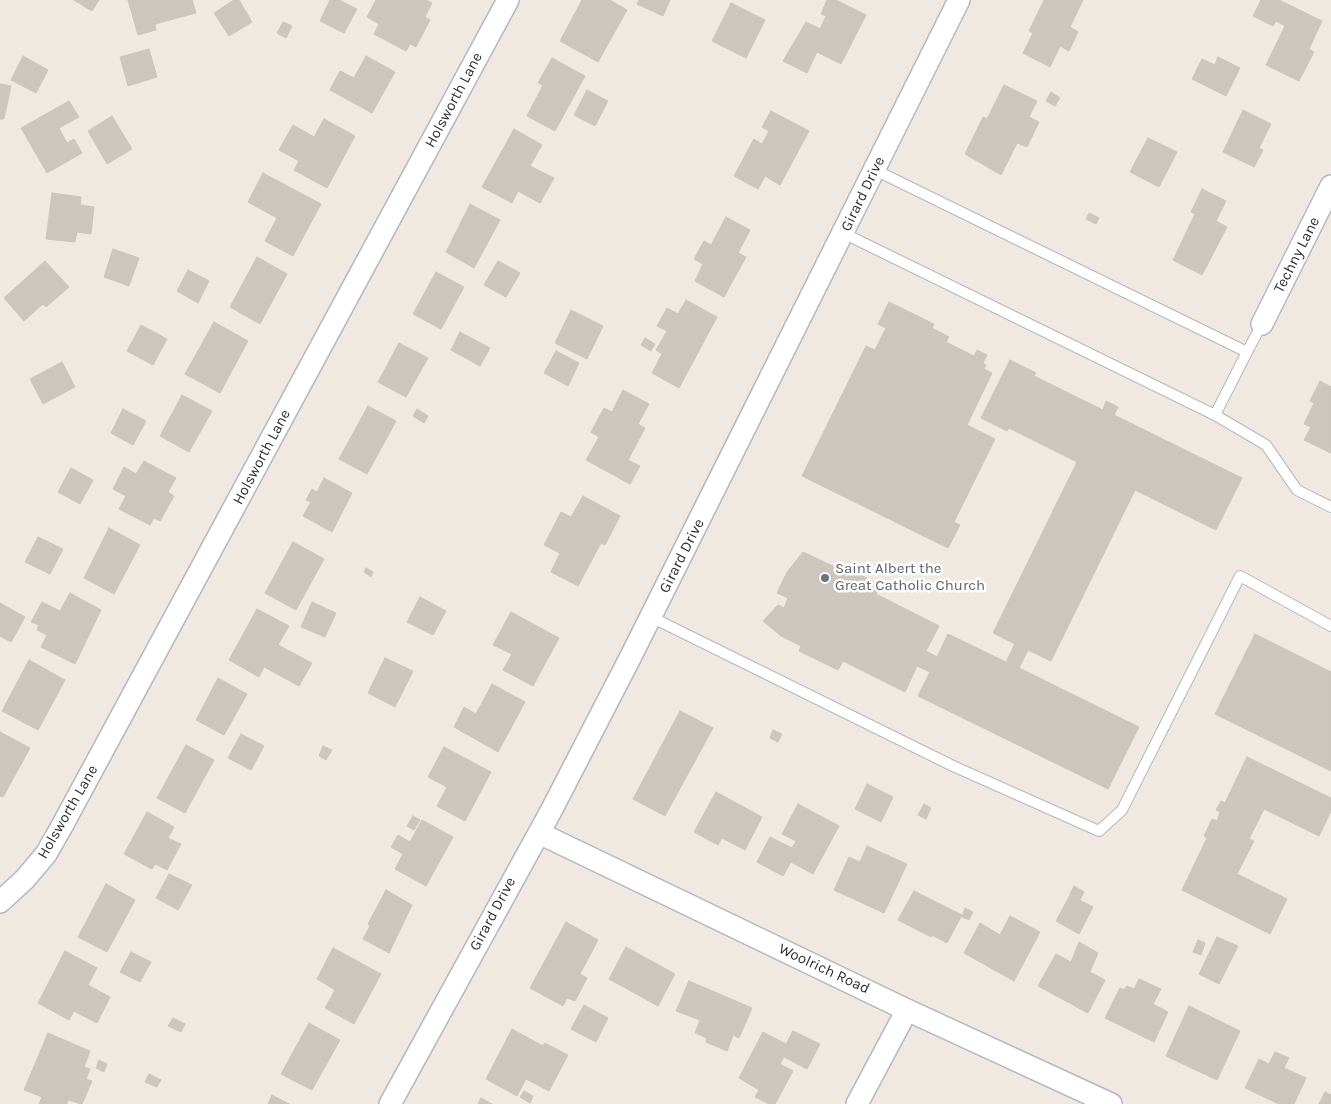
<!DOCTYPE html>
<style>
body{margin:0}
canvas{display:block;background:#efe9e1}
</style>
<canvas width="1331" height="1104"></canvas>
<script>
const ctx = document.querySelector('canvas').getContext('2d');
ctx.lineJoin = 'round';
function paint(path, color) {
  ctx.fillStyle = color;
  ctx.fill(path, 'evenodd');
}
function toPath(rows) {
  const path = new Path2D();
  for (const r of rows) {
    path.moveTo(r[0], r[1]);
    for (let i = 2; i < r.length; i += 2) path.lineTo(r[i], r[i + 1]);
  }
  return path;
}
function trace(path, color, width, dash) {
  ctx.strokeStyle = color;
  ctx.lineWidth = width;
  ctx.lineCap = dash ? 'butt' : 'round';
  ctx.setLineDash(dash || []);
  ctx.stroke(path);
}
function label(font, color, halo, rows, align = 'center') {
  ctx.font = font + ' Karla,sans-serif';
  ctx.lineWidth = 5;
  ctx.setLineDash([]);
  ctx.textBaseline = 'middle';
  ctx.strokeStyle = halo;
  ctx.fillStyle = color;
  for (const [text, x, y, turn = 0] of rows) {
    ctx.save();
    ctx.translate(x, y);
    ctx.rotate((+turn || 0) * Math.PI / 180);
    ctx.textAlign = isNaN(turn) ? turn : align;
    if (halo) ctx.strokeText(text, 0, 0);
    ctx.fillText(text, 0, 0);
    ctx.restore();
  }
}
const building = toPath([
 [74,0,99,0,92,11,74,0],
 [128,0,192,0,196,13,155,24,156,30,138,35,128,0],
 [234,0,239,0,252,22,229,36,214,13,234,0],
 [330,0,339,0,357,9,344,33,320,21,330,0],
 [376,0,426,0,432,3,425,17,430,20,416,47,410,44,406,51,374,34,379,24,367,17,376,0],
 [582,0,610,0,627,10,598,62,560,41,582,0],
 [639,0,670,0,663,16,637,4,639,0],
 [827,0,836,0,866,15,841,64,817,52,807,73,783,61,806,22,820,29,826,16,821,14,827,0],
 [1044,0,1083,0,1070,27,1078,32,1069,51,1060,46,1050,67,1023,53,1033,33,1029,31,1044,0],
 [1261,0,1279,0,1322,21,1309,49,1314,52,1299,81,1266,65,1285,26,1276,21,1273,26,1253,16,1261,0],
 [731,3,765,20,746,58,712,41,731,3],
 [283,22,292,26,286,38,277,33,283,22],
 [149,49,157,77,128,86,120,57,149,49],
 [23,56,48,70,36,93,11,80,23,56],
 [366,56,395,72,372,113,330,90,340,71,354,78,366,56],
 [1218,57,1240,68,1226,96,1192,79,1202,59,1215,65,1218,57],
 [552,58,585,76,555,131,527,116,543,85,538,83,552,58],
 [0,84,11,86,4,119,0,119,0,84],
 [1004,85,1037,101,1029,117,1039,122,1027,147,1017,143,1001,175,965,154,983,117,987,119,1004,85],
 [587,90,608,101,595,126,574,115,587,90],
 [1051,92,1060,98,1055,106,1046,101,1051,92],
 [69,101,79,117,59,128,67,143,74,139,82,153,47,173,21,128,69,101],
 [1243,110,1271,124,1259,148,1263,150,1254,167,1223,152,1243,110],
 [771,111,809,131,780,185,765,176,758,189,734,176,754,139,762,144,769,131,762,127,771,111],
 [112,116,132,149,107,164,88,131,112,116],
 [324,119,355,136,327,188,294,170,299,161,279,150,293,125,314,137,324,119],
 [514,129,542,145,530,166,554,178,540,203,518,191,512,203,482,187,514,129],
 [1148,138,1177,152,1159,187,1130,172,1148,138],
 [263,173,321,204,293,256,265,241,277,218,248,202,263,173],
 [1202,189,1226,201,1216,221,1227,227,1202,275,1173,260,1195,214,1191,212,1202,189],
 [52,193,81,197,80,205,94,207,91,234,77,232,75,242,46,239,52,193],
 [470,204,500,220,474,268,446,252,470,204],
 [1089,213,1099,218,1096,224,1086,219,1089,213],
 [726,217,750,230,738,253,746,257,724,297,695,281,703,264,694,259,704,241,711,245,726,217],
 [113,249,139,258,129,286,104,277,113,249],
 [257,257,287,274,260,324,230,307,257,257],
 [45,261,69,287,46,307,43,304,24,321,4,298,45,261],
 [498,261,520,273,506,297,484,285,498,261],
 [188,270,209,281,198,303,177,291,188,270],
 [436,272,464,287,441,329,413,314,436,272],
 [686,300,717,317,679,388,652,373,662,354,656,350,667,331,657,326,667,308,678,314,686,300],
 [889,302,934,324,932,328,949,337,946,342,974,356,977,350,987,355,983,363,986,365,984,369,992,373,967,425,995,439,954,522,960,525,948,548,802,476,866,346,875,350,886,328,878,324,889,302],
 [571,310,603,326,587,359,555,343,571,310],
 [214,322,248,341,220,393,185,374,214,322],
 [141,325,167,339,153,365,127,351,141,325],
 [460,332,490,348,480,366,451,350,460,332],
 [645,338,655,344,651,351,641,345,645,338],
 [399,343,428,358,406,397,378,382,399,343],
 [556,351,579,363,568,386,544,373,556,351],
 [1010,360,1036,373,1034,376,1103,410,1106,401,1118,407,1114,415,1242,478,1216,530,1135,490,1051,661,1028,650,1019,668,1139,727,1108,789,918,696,930,672,917,666,905,692,843,661,838,670,799,651,801,646,781,636,763,621,778,605,784,608,788,598,777,593,787,572,803,552,839,569,841,565,880,585,876,594,939,626,926,651,937,657,948,634,1006,662,1015,644,993,633,1077,462,1009,428,1007,431,981,418,1010,360],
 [62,362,75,387,43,404,30,379,62,362],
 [1320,381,1331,387,1331,453,1304,440,1311,427,1304,424,1314,403,1310,401,1320,381],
 [623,390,649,404,638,424,645,428,628,460,640,466,630,484,586,460,599,437,591,432,604,408,612,412,623,390],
 [182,395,212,411,189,452,160,436,182,395],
 [368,406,396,421,367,474,339,459,368,406],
 [123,409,146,421,133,445,111,433,123,409],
 [417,409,428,416,424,423,413,416,417,409],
 [144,461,176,478,168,492,174,496,160,521,154,518,150,525,119,509,126,496,113,489,124,467,136,474,144,461],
 [71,468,93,480,80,504,58,492,71,468],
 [324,478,352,493,332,532,303,516,311,502,306,500,312,489,317,492,324,478],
 [583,496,620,516,605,545,601,543,578,586,551,572,560,553,544,545,561,512,571,517,583,496],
 [109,528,140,545,114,594,84,578,109,528],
 [38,537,63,549,50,574,25,562,38,537],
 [293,542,324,559,296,610,265,593,293,542],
 [366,568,373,572,371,577,364,572,366,568],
 [70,593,101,610,75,664,41,647,47,635,37,630,39,625,31,622,42,602,60,611,70,593],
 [420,597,446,611,433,635,407,622,420,597],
 [312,602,336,613,325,637,301,627,312,602],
 [0,603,25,617,11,642,0,636,0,603],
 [257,609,289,626,278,645,312,663,299,686,264,667,259,677,229,660,257,609],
 [511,612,559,638,533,686,503,670,512,654,493,645,511,612],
 [1255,634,1331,672,1331,771,1215,714,1255,634],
 [385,658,413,671,395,707,368,693,385,658],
 [29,660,65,680,38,730,2,711,29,660],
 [218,678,247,694,224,735,196,720,218,678],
 [492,684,525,702,498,752,454,727,464,707,476,714,492,684],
 [680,711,713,728,665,816,633,799,680,711],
 [773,730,782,734,778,742,770,738,773,730],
 [0,732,30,748,3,797,0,796,0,732],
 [241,734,264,746,251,770,228,758,241,734],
 [186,745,214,760,185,813,157,798,186,745],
 [323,746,332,750,326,760,319,756,323,746],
 [444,747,491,772,465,821,437,806,447,787,428,777,444,747],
 [1247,757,1331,798,1331,811,1319,836,1264,809,1249,839,1254,841,1237,874,1287,899,1270,934,1182,890,1207,838,1204,836,1212,819,1217,821,1220,812,1216,810,1221,801,1225,803,1247,757],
 [867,784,893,797,881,822,855,809,867,784],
 [716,792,762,817,745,850,722,838,718,845,694,832,716,792],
 [798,804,839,826,813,874,791,862,783,876,757,862,770,837,792,848,796,841,782,834,798,804],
 [924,804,931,808,926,819,918,815,924,804],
 [147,812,174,827,168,838,181,844,167,870,155,864,152,869,124,854,147,812],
 [413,816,420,820,414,830,407,826,413,816],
 [422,820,453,837,426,886,395,869,403,854,391,847,398,835,410,842,422,820],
 [867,846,907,864,884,913,834,890,849,857,860,862,867,846],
 [169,874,192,885,178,910,156,898,169,874],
 [106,884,135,900,107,952,78,937,106,884],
 [1074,886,1084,892,1080,900,1070,894,1074,886],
 [386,890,412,905,389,953,363,939,370,926,368,924,386,890],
 [914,891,962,915,947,943,932,935,931,937,898,920,914,891],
 [1070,895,1093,907,1079,934,1056,921,1070,895],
 [965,908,973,912,969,920,962,917,965,908],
 [1010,916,1040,932,1014,981,964,953,980,923,1000,935,1010,916],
 [566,922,598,940,580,974,587,978,575,1001,567,998,563,1006,530,988,566,922],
 [1217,937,1238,946,1219,984,1199,974,1217,937],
 [1198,940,1205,943,1201,955,1193,952,1198,940],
 [1079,942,1098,953,1090,972,1105,980,1088,1013,1038,986,1056,954,1071,962,1079,942],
 [626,947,675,974,658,1006,609,979,626,947],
 [333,948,381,974,354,1024,325,1008,335,990,317,979,333,948],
 [65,951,97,968,88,985,110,997,97,1023,74,1011,69,1020,38,1003,65,951],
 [131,952,151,962,140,982,120,972,131,952],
 [1139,979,1161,989,1153,1004,1168,1012,1154,1042,1105,1018,1120,988,1124,990,1127,986,1134,989,1139,979],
 [689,981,752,1008,739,1038,733,1035,727,1051,706,1042,707,1038,695,1033,700,1020,676,1011,689,981],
 [584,1005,608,1018,596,1042,571,1029,584,1005],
 [1189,1006,1240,1031,1217,1080,1166,1056,1189,1006],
 [173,1018,185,1024,181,1032,168,1026,173,1018],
 [309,1023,340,1040,312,1090,281,1074,309,1023],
 [512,1029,543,1046,545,1043,568,1055,549,1091,526,1079,517,1096,486,1079,512,1029],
 [793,1031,820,1044,807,1069,784,1057,780,1064,793,1071,775,1104,769,1104,755,1097,759,1090,739,1078,763,1032,786,1044,793,1031],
 [48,1033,90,1051,84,1067,90,1069,86,1079,92,1081,82,1104,68,1100,67,1104,39,1104,42,1097,24,1090,48,1033],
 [1275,1052,1289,1058,1284,1068,1306,1078,1294,1104,1279,1104,1245,1088,1259,1059,1269,1064,1275,1052],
 [99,1060,107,1064,104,1072,96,1068,99,1060],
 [149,1074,161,1080,157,1087,145,1082,149,1074],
 [524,1091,533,1096,530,1103,520,1097,524,1091],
 [1325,1092,1331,1095,1331,1104,1319,1104,1325,1092],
 [272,1095,289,1104,268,1104,272,1095],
 [481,1098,492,1104,478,1104,481,1098]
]);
paint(building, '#cbc7bf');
trace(building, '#cbc5ba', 1);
const service = toPath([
 [875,170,1247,352,1262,324],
 [843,233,1215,415,1247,352],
 [1215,415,1266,445,1297,490,1331,507],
 [651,617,953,766,1099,831,1122,810,1240,576,1331,626]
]);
const minor = toPath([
 [1262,324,1331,186],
 [539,833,907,1010,1111,1104],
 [0,902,25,879,46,854,62,826,508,0],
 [390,1104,551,811,630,658,959,0],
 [857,1104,907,1010]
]);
trace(service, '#b4b7c1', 12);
trace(minor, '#b4b7c1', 24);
trace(service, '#fff', 10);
trace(minor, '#fff', 21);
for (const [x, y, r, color] of [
 [825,578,5,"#6b7280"]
]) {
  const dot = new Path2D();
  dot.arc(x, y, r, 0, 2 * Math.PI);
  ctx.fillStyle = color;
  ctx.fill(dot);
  trace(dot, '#fff', 2);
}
label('15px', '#2e2e2e', '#fff', [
 ["Holsworth Lane",454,100,-62],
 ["Girard Drive",863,194,-64],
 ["Techny Lane",1297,255,-63],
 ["Holsworth Lane",262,457,-62],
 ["Girard Drive",682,556,-63],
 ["Holsworth Lane",68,812,-60],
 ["Girard Drive",493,914,-62],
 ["Woolrich Road",824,969,25]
]);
label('15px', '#5b616d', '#fff', [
 ["Saint Albert the",835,569],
 ["Great Catholic Church",835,586]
], 'left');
</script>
